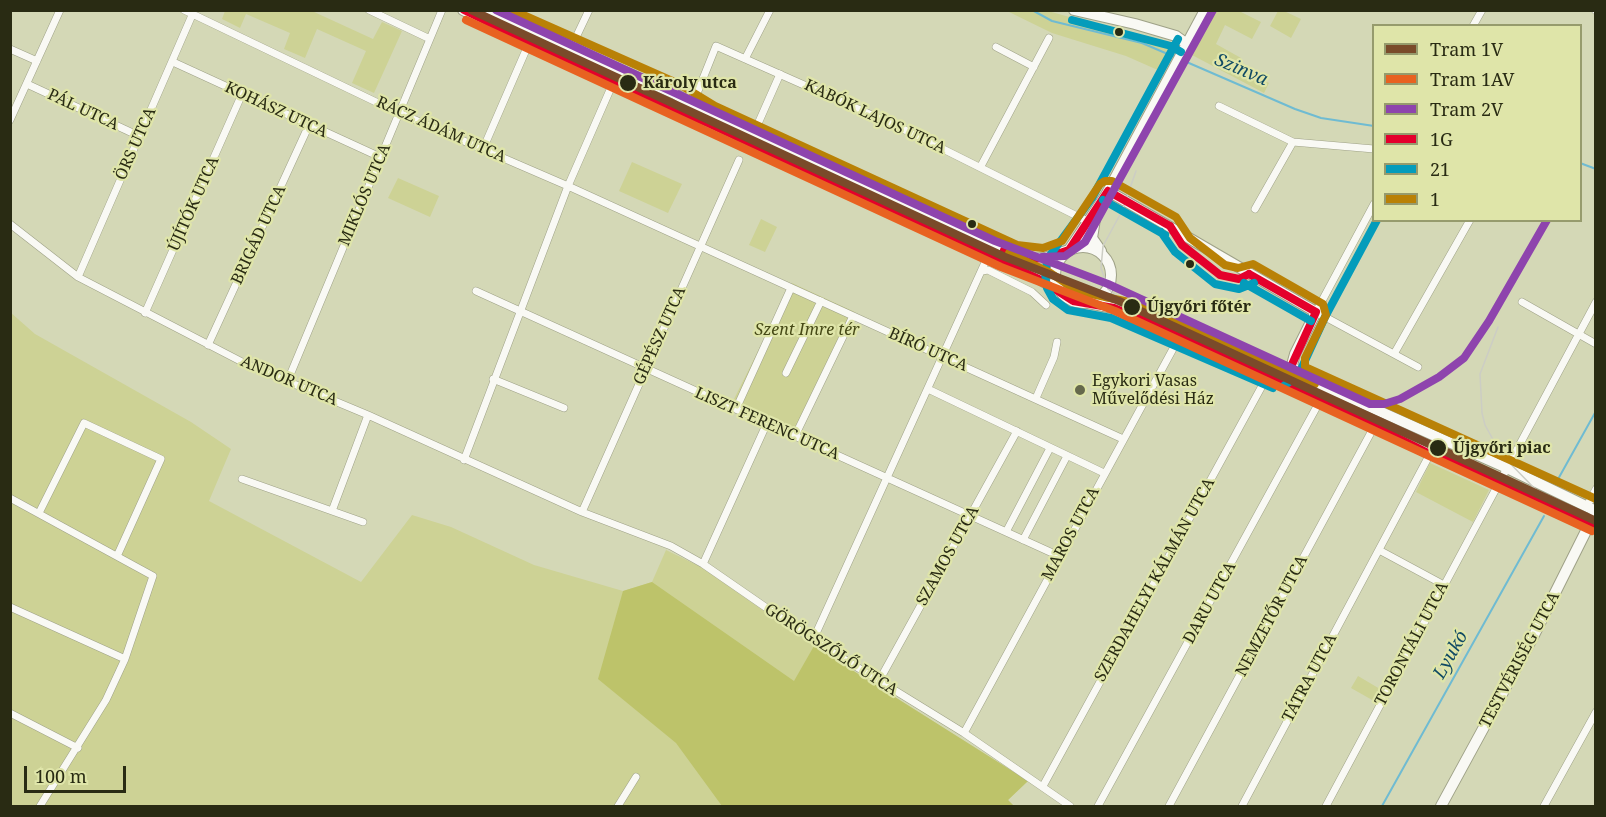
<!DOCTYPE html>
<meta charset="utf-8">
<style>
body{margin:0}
#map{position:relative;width:1606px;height:817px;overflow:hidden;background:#d4d8b6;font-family:"Noto Serif",serif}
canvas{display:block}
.frame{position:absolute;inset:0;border:12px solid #292b13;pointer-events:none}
.legend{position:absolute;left:1372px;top:24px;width:210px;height:198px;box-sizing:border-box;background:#dfe5a9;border:2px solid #969b6d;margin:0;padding:8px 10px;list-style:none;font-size:18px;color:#292b13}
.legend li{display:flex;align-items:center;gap:12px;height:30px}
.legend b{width:30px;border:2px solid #969b6d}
.scale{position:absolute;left:24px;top:766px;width:102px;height:27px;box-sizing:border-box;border:3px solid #292b13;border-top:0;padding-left:8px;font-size:18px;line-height:21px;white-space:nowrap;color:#292b13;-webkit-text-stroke:4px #dfe5a9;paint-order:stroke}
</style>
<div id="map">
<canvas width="1606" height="817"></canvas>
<div class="frame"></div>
<ul class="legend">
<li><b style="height:8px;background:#7a4b2a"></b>Tram 1V</li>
<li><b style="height:8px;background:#e86221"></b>Tram 1AV</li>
<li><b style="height:8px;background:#8e44ad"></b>Tram 2V</li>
<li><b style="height:8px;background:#e4002b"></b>1G</li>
<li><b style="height:8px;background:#049cbb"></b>21</li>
<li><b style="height:8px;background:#b98106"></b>1</li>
</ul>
<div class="scale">100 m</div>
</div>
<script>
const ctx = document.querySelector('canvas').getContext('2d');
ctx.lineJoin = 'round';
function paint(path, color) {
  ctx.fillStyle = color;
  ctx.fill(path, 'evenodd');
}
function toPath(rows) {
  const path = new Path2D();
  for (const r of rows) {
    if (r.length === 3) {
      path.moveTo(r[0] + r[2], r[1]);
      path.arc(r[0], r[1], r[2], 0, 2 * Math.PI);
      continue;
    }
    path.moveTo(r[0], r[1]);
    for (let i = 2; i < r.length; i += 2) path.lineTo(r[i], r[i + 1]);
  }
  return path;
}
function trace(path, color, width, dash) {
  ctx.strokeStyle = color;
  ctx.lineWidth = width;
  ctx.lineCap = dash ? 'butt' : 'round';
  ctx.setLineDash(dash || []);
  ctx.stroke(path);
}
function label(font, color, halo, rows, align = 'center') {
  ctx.font = font + ' "Noto Serif",serif';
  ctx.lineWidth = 4.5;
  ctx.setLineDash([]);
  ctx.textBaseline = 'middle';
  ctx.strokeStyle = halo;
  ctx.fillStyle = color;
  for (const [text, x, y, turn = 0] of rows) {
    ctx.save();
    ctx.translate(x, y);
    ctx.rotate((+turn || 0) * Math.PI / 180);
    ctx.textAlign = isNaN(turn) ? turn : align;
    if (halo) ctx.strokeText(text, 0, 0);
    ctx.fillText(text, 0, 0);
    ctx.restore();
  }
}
paint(toPath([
 [225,11,312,11,373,39,382,22,402,31,374,93,352,83,366,51,317,29,305,58,284,49,290,33,246,14,240,28,222,19],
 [1007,11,1048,11,1174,46,1160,71,1126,56,1052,33],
 [1215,11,1239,11,1261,22,1252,39,1225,25,1216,44,1241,58,1237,66,1269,83,1264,93,1192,55],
 [1278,11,1284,11,1301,19,1291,38,1270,26],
 [632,162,682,184,668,213,619,191],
 [398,178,439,196,430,217,388,198],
 [761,219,777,227,765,252,749,245],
 [792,283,855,312,794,432,732,403],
 [10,312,35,334,191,422,231,449,209,501,361,582,412,515,451,527,534,565,623,591,652,582,666,550,701,567,814,646,1028,781,1008,800,1014,806,11,806],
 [1430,463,1489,490,1473,522,1416,492],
 [1358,676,1380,689,1374,701,1351,688]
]), '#cdd295');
paint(toPath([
 [652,582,794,681,814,646,1028,781,1008,800,1014,806,722,806,676,743,598,679,623,591]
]), '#bdc36a');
trace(toPath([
 [1032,10,1052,21,1142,43,1177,58],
 [1182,60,1295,109,1321,118,1374,126],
 [1580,163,1596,169],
 [1557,481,1596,411],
 [1382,806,1544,516]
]), '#6fbbd2', 2);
const street = toPath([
 [184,10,399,113,568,186,1123,439],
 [369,10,430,39],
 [1595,10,1596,11],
 [1473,26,1482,10],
 [996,47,1034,67],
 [10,49,37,61],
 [570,50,589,10],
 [745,59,770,10],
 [173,62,380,157],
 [27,84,139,136],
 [692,106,716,46,901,128,1089,222],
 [1219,106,1293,142,1374,149],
 [10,120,60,10],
 [753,135,780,74],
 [483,149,529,43],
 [981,166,1049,38],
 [1374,204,1316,312,1418,367],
 [1255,209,1293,142],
 [10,224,78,277,246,364,368,415,582,512,671,546,703,564,813,640,964,733,1070,806],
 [982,271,988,270,1032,292,1046,305],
 [78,277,193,13],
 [476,291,1059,556],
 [1522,302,1596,344],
 [145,313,242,94],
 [208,345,309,125],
 [1394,354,1470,220],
 [786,373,821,301],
 [493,379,564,408],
 [288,380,442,10],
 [928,389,1104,473],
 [1036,398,1054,357,1057,342],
 [736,409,791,288],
 [795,436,853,316],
 [464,460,568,186,613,83],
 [242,479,363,522],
 [10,498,153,576,125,659,106,700,40,806],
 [1587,506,1596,489],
 [332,511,368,415],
 [582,512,739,160],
 [39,513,84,423,161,459,118,554],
 [1006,532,1050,448],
 [1023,540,1067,456],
 [1379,550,1444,585],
 [703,564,767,423],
 [10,607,125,659],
 [813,640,988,256],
 [879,681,1017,431],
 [10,713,78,748],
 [964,733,1180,336,1193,328,1298,375],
 [1043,786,1268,375],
 [618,806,636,777],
 [1098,806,1321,399],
 [1169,806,1375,425],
 [1242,806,1430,454],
 [1326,806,1596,302],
 [1544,806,1596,712]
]);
const secondary = toPath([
 [463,10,551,54,705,122,1039,279,1061,292],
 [485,10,675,94,710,115,1014,255,1032,259,1045,258,1069,250],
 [1074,10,1135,24,1176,36,1187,44],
 [1108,191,1316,312,1295,354,1292,365,1298,375,1507,468,1596,511],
 [1095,219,1092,238,1101,251],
 [1083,275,28],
 [1069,250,1106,195,1205,10],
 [1088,303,1114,308,1204,346,1321,399,1430,454,1468,467,1596,526],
 [1441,806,1532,639,1593,517]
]);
trace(street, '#9ea187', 8);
trace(secondary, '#9ea187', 12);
trace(street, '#f9f9f4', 7);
trace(secondary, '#f9f9f4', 10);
trace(toPath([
 [1132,307,1108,289,1101,268,1103,246,1122,211,1136,171],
 [1498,327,1480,374,1482,413,1485,425,1501,454,1536,490]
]), '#cccdc4', 1.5);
trace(toPath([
 [464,10,551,54,705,122,1039,279,1073,301,1114,308,1204,346,1321,399,1430,454,1468,467,1596,526],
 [1108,191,1170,226],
 [1170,226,1182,245,1220,275,1239,279,1249,274],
 [1004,250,1032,259,1045,258,1069,250],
 [1069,250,1108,191],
 [1249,274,1316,312],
 [1277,378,1289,371,1316,312]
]), '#e4002b', 8);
trace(toPath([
 [1072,20,1171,46,1181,52],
 [1178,39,1092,198,1048,258,1045,273,1047,288,1053,299,1068,310,1111,318,1273,388],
 [1103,200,1165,235],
 [1161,232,1175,252,1215,284,1239,289,1254,283],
 [1244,283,1311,321],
 [1282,387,1298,376,1325,317,1377,220]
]), '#049cbb', 8);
trace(toPath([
 [512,10,679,84,715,106,1017,245,1043,248,1062,241,1100,184,1105,181,1112,181,1176,217,1190,238,1225,265,1238,268,1253,264,1323,304,1326,315,1305,358,1305,367,1596,499],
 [1009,253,1049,272,1077,291,1129,302,1315,384]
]), '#b98106', 8);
trace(toPath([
 [471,10,1005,257,1119,301,1596,521]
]), '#7a4b2a', 8);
trace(toPath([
 [466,20,1001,267,1115,311,1592,531]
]), '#e86221', 8);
trace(toPath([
 [496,10,995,241,1108,284,1370,404,1384,404,1400,399,1439,377,1464,358,1489,321,1547,220],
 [1042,257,1065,256,1085,242,1213,10]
]), '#8e44ad', 8);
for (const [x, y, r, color] of [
 [1119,32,5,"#292b13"],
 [628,83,9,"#292b13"],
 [972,224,5,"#292b13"],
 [1190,264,5,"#292b13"],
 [1132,307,9,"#292b13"],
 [1080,390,6,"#65684c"],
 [1438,448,9,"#292b13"]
]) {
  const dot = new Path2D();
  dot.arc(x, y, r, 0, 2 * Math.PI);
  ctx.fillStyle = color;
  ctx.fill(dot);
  trace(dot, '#dfe5a9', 2);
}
label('bold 16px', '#292b13', '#dfe5a9', [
 ["Károly utca",643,83],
 ["Újgyőri főtér",1147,307],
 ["Újgyőri piac",1453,448]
], 'left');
label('16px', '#292b13', '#dfe5a9', [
 ["PÁL UTCA",83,110,25],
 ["KOHÁSZ UTCA",276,110,25],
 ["KABÓK LAJOS UTCA",875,117,25],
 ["RÁCZ ÁDÁM UTCA",441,130,24],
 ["ÖRS UTCA",136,144,-66],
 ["MIKLÓS UTCA",365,195,-67],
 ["ÚJÍTÓK UTCA",194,204,-66],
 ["BRIGÁD UTCA",259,235,-65],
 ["GÉPÉSZ UTCA",660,336,-66],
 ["BÍRÓ UTCA",928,350,24],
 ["ANDOR UTCA",289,381,23],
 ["LISZT FERENC UTCA",767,424,24],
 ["MAROS UTCA",1071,534,-62],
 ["SZAMOS UTCA",948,556,-61],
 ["SZERDAHELYI KÁLMÁN UTCA",1155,580,-61],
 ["DARU UTCA",1210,603,-61],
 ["NEMZETŐR UTCA",1272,616,-62],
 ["TORONTÁLI UTCA",1412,644,-62],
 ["GÖRÖGSZŐLŐ UTCA",831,650,33],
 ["TESTVÉRISÉG UTCA",1520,660,-62],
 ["TÁTRA UTCA",1310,678,-62]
]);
label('italic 16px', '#474a17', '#dfe5a9', [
 ["Szent Imre tér",807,330]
]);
label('16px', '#292b13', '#dfe5a9', [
 ["Egykori Vasas",1092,381],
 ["Művelődési Ház",1092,399]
], 'left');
label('italic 18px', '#104a64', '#dfe5a9', [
 ["Szinva",1241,70,23],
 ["Lyukó",1451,655,-61]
]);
</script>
